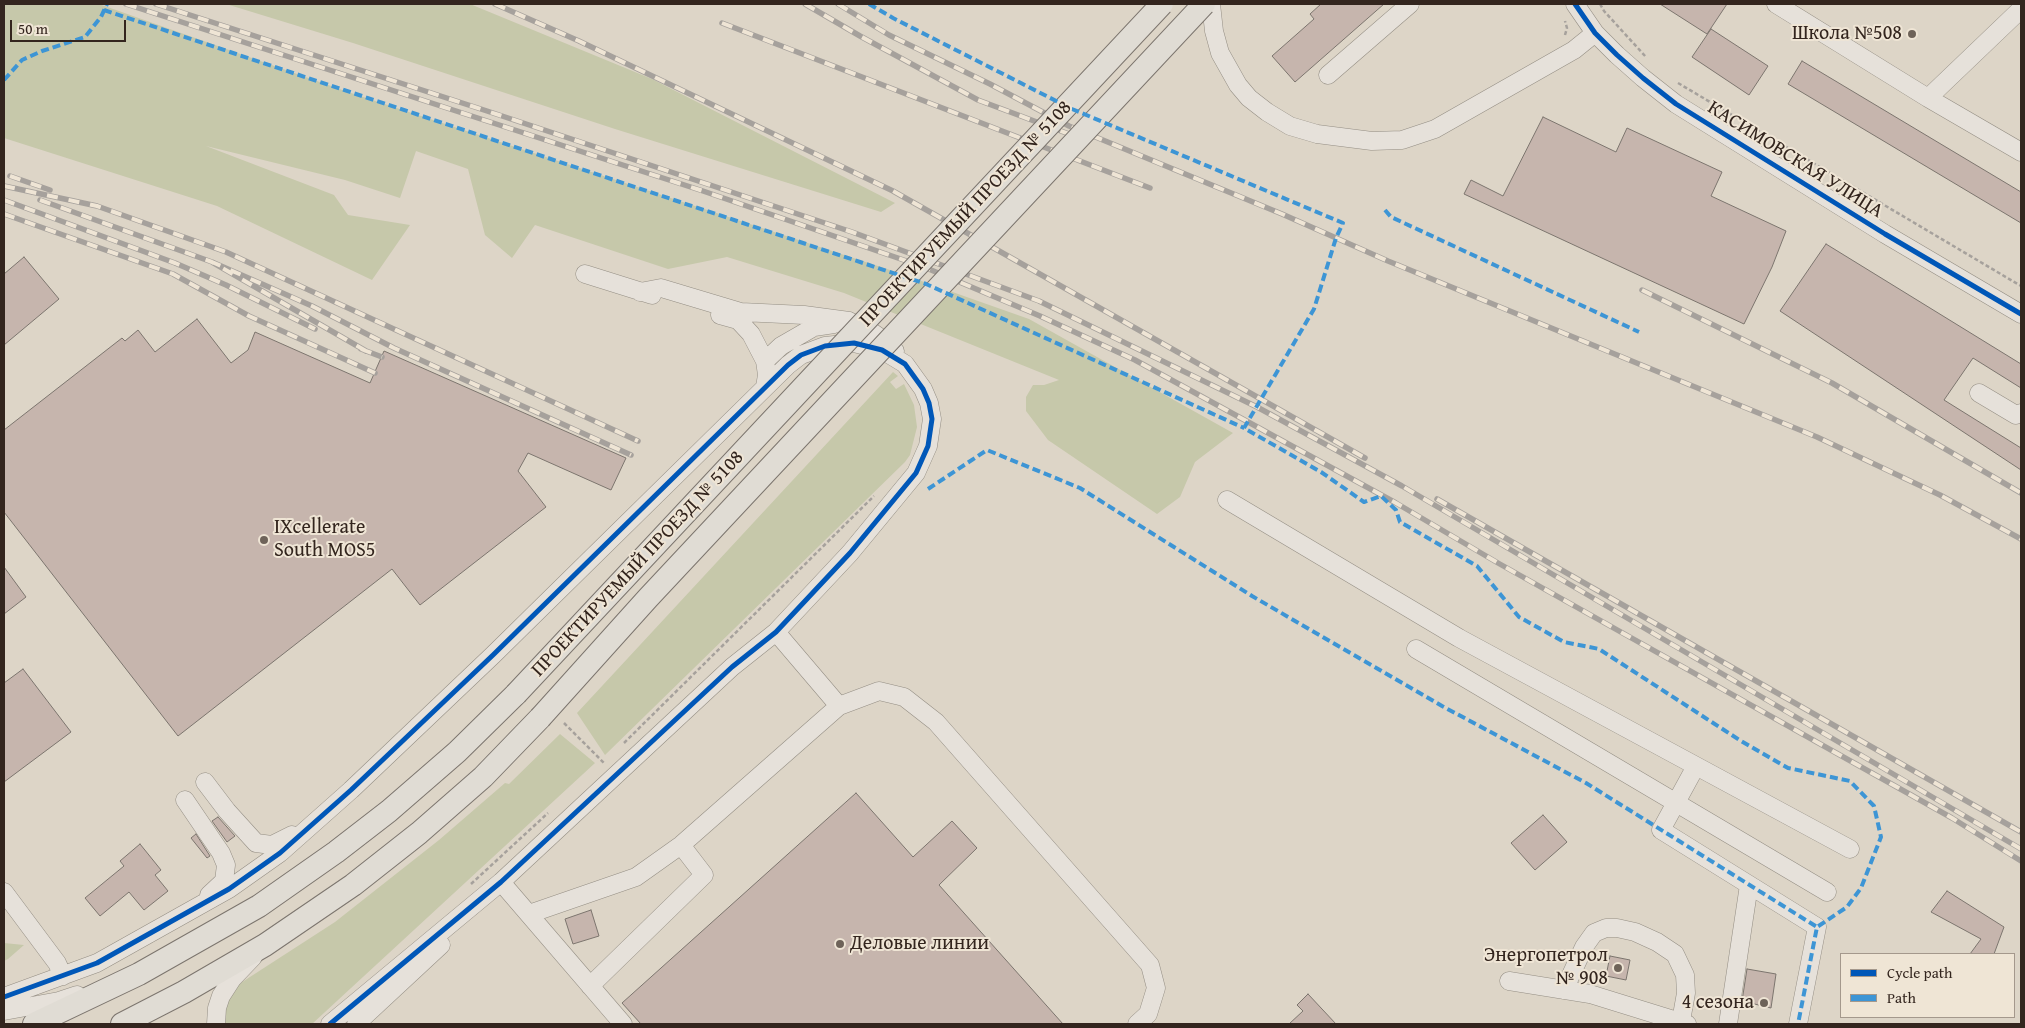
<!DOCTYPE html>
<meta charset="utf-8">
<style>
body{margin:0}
#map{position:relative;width:2025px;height:1028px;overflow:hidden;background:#ddd5c7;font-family:"Gentium Book Plus",serif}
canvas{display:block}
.frame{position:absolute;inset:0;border:5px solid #33251e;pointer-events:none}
.legend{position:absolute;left:1840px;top:953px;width:175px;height:65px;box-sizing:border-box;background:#efe5d5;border:1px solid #a4988c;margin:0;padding:6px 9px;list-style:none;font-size:15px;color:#33251e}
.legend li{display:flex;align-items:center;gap:10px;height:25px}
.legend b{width:25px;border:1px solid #a4988c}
.scale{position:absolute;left:10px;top:20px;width:116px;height:22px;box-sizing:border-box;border:2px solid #33251e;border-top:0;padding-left:6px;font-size:15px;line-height:18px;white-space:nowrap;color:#33251e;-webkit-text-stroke:4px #efe5d5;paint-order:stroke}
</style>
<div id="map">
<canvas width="2025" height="1028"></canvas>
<div class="frame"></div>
<ul class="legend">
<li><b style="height:6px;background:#0057b8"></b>Cycle path</li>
<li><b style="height:6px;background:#3d95d5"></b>Path</li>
</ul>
<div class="scale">50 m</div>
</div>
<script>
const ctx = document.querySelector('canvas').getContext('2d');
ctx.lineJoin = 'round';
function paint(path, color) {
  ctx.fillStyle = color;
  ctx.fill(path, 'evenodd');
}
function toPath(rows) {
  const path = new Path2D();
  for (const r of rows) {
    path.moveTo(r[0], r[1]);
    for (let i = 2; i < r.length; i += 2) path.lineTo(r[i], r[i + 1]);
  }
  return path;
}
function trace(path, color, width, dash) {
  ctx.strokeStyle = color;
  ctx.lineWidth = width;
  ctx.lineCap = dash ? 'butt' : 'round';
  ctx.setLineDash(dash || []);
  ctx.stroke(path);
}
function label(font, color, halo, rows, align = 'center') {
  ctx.font = font + ' "Gentium Book Plus",serif';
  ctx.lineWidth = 4;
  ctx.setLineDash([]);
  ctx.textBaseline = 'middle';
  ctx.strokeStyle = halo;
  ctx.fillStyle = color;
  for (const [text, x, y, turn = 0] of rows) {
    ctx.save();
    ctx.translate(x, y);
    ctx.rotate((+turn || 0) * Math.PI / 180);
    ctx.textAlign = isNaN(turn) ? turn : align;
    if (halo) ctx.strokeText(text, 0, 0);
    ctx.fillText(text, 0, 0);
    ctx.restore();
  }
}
paint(toPath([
 [4,4,99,4,348,92,893,271,1029,319,1233,433,1195,462,1180,497,1157,514,1048,440,1026,411,1026,397,1033,385,1044,385,1059,380,844,293,727,257,668,269,535,225,512,258,485,235,468,169,416,151,400,198,345,180,206,146,334,195,348,215,410,225,372,280,217,206,4,138],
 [226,4,470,4,652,79,895,203,881,212,615,129,353,43],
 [893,372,898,376,890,382,896,389,904,384,914,405,917,427,910,455,905,462,605,755,577,713],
 [560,734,595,763,312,1024,221,1024,221,1012,236,986,335,922,439,840,505,783,509,784],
 [4,943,24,945,8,959,4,961]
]), '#c6c8aa');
const building = toPath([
 [1321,4,1384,4,1295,82,1272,56,1314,19,1310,14,1321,4],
 [1660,4,1727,4,1707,34,1660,4],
 [1711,29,1768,66,1749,95,1692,57,1711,29],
 [1802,61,2021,192,2021,223,1788,84,1802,61],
 [1543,117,1616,152,1627,128,1722,172,1711,196,1786,231,1772,267,1744,324,1464,194,1471,180,1503,196,1543,117],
 [1826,244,2021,364,2021,388,1973,358,1944,400,2021,448,2021,470,1780,311,1826,244],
 [24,257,59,299,4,345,4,274,24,257],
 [197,319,231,363,248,350,255,332,370,383,384,351,626,458,611,490,528,453,518,471,546,507,420,605,392,569,178,736,4,512,4,430,122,338,125,341,138,330,155,352,197,319],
 [4,567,26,597,4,614,4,567],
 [23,669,71,732,4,782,4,683,23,669],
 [856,793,913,857,952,821,977,848,939,885,1063,1024,641,1024,622,1003,856,793],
 [1543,815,1567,842,1535,870,1511,843,1543,815],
 [218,817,235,836,227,842,212,821,218,817],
 [196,834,210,856,207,858,191,838,196,834],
 [140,844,161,870,155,875,168,891,144,910,129,892,100,916,85,898,124,866,120,861,140,844],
 [1947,891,2004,927,1994,954,1970,954,1981,939,1931,912,1947,891],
 [591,910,599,936,573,944,565,919,591,910],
 [1610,956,1630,960,1626,980,1606,976,1610,956],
 [1747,969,1776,974,1771,1008,1742,1001,1747,969],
 [1308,994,1336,1024,1289,1024,1303,1011,1297,1005,1308,994]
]);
paint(building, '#c6b5ad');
trace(building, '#7c756e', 1);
const minor = toPath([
 [1211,4,1214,31,1220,53,1238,85,1249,98,1267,112,1290,126,1317,134,1372,141,1402,140,1435,129,1574,50,1595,33],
 [1575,4,1595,33,1617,55,1643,78,1676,104,1885,234,2021,314],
 [1776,4,1928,98,2021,152],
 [1328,75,1410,4],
 [1928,98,2021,9],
 [585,274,652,295],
 [640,292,661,288,741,312,804,315,849,321,872,332,882,339,895,351],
 [720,315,738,320,751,334,765,361,767,375,765,387],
 [765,361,781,346,814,327,834,324],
 [1979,393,2016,415,2021,413],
 [1227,500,1459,638,1850,849],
 [776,632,839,706],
 [1416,649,1827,892],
 [1696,766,1661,830,1817,927,1798,1024],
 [205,782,227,811,256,843,272,845,292,835],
 [185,800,221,853,226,865,224,881,209,895],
 [501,882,623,1024],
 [4,892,57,963,63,976],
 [529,914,636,877,681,845,839,706,879,691,904,697,936,722,1150,965,1156,988,1148,1014,1137,1024],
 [1509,981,1590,994,1687,1024],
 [590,986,704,875,681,845],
 [1564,990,1584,947,1594,933,1606,928,1617,928,1635,932,1657,942,1675,954,1685,975,1686,993,1681,1021],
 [4,997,97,963,229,889,280,853,351,790,493,655,788,365,801,355,825,346,854,343,882,350,905,364,923,389,929,403,932,419,928,446,916,473,850,553,776,632,732,667,501,882,330,1024],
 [4,1011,59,1001,77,995],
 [216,1024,217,1008,221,996,232,979,253,957],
 [356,1024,441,945],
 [1728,1024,1749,885]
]);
const major = toPath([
 [34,1024,139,974,259,906,336,852,389,811,457,752,516,694],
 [122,1024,184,992,265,945,353,885,419,833,483,777,540,718]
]);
trace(minor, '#948e84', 19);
trace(major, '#7c756e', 24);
trace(toPath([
 [1600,4,1604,11,1646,57],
 [1565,35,1567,28,1565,21],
 [1678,83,2021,286],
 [564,723,604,763],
 [624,743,874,496],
 [471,884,548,813]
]), '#a6a19c', 2.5, [4, 2.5]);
trace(minor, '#e6e1da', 18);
trace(major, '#e0dcd4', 22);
const rail = toPath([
 [126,4,703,191,924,267,1040,316,1135,360,1396,503,1498,563,1952,818,2021,861],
 [156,4,487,111,852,232,1039,301,1257,407,1402,486,2021,849],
 [495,4,579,41,893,191,1365,458],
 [805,4,860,36,978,100,1085,140],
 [838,4,889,35,990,84,1069,126,1282,214,1388,261,1817,437,1940,495,2021,539],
 [722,23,1150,188],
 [10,176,50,190],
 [4,186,97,206,226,252,638,441],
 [4,200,175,263,226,285,315,329],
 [40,200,212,262],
 [4,214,173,274,249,316,375,373],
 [1642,290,1832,383,2021,493],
 [361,349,382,357],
 [366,351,212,262,312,306,394,348,631,455],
 [1437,499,2021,832]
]);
trace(rail, '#a6a19c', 5.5);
trace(rail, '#efe5d5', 4, [11]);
const majorBridge = toPath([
 [516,694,1162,4],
 [540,718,648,598,1204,4]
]);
trace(majorBridge, '#7c756e', 24, []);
trace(majorBridge, '#e0dcd4', 22);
trace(toPath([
 [869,4,893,18,1072,109,1343,223,1336,238,1314,309,1244,428,1321,472,1364,502,1381,496,1396,510,1400,522,1477,566,1519,617,1564,642,1599,649,1741,741,1788,768,1850,781,1874,806,1881,837,1861,888,1847,907,1817,927],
 [104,10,926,284,1244,428],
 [4,80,22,60,42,51,85,37,101,17,107,4],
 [1385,210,1391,217,1639,332],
 [928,489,987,450,1080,488,1252,596,1442,706,1586,783,1817,927,1798,1024]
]), '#3d95d5', 4, [8, 4]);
trace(toPath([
 [1575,4,1595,33,1617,55,1643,78,1676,104,1885,234,2021,314],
 [4,997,97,963,229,889,280,853,351,790,493,655,788,365,801,355,825,346,854,343,882,350,905,364,923,389,929,403,932,419,928,446,916,473,850,553,776,632,732,667,501,882,330,1024]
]), '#0057b8', 5);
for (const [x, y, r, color] of [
 [1912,34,5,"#6e6359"],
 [264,540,5,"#6e6359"],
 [840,944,5,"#6e6359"],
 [1618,968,5,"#6e6359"],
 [1764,1003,5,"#6e6359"]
]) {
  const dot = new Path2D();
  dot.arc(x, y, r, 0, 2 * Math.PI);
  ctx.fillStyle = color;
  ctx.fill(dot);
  trace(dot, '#efe5d5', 2);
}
label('20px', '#33251e', '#efe5d5', [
 ["Школа №508",1902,34],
 ["IXcellerate",274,528,"left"],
 ["South MOS5",274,551,"left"],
 ["Деловые линии",850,944,"left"],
 ["Энергопетрол",1608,956],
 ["№ 908",1608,979],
 ["4 сезона",1754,1003]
], 'right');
label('20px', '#33251e', '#efe5d5', [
 ["КАСИМОВСКАЯ УЛИЦА",1795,160,32],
 ["ПРОЕКТИРУЕМЫЙ ПРОЕЗД № 5108",966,214,-47],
 ["ПРОЕКТИРУЕМЫЙ ПРОЕЗД № 5108",638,564,-47]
]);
</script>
